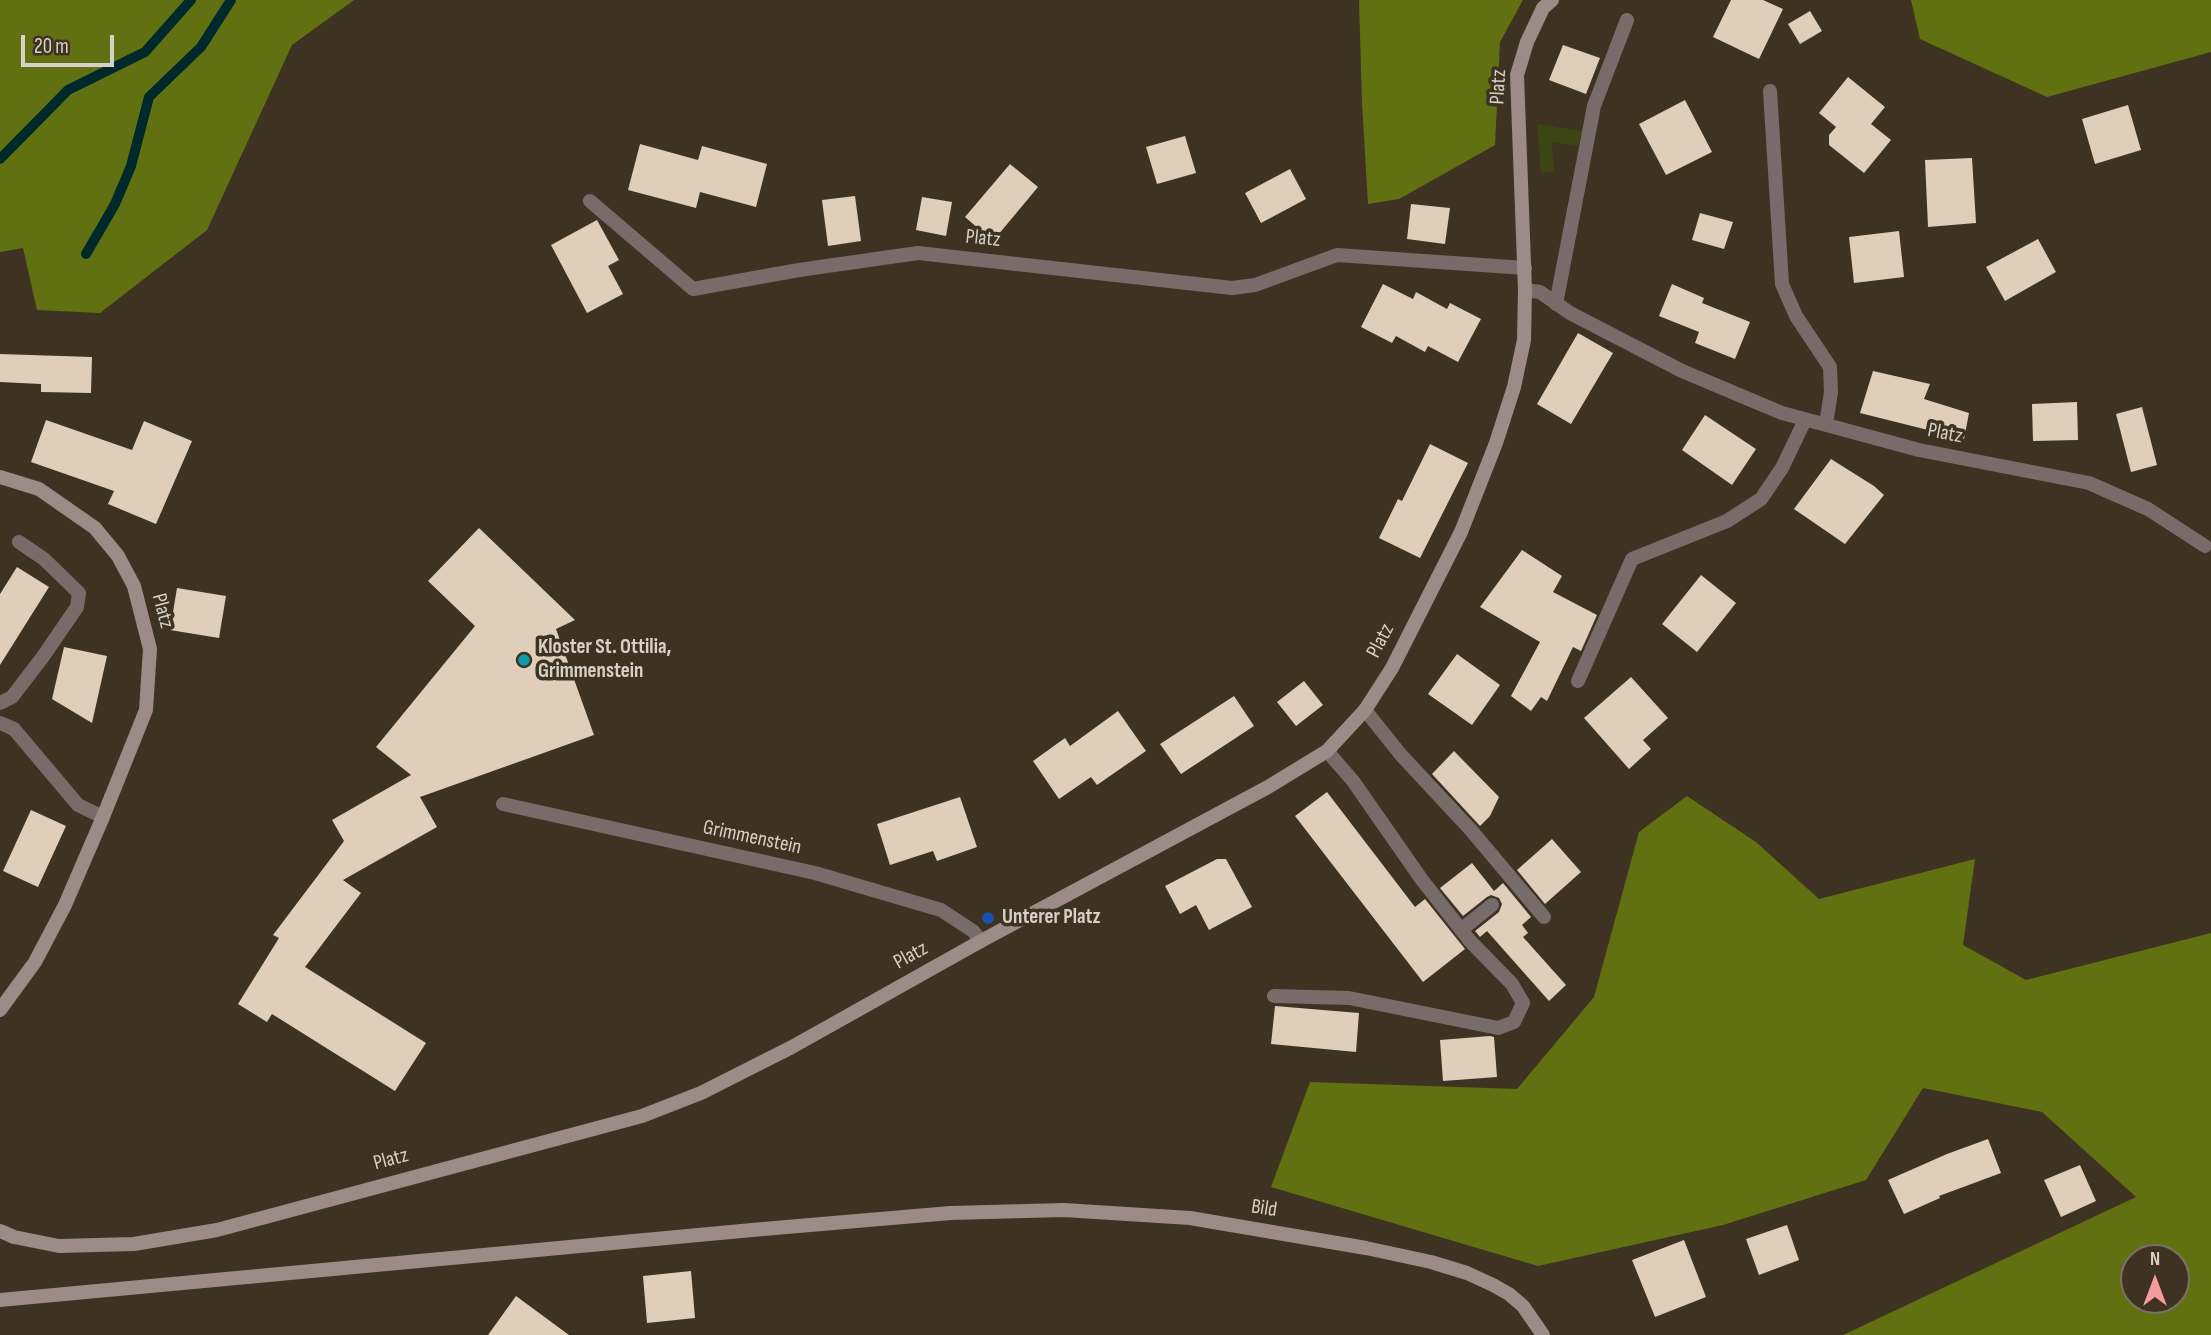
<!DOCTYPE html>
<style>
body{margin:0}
#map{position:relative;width:2211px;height:1335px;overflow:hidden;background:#3e3322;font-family:"Sofia Sans Condensed",sans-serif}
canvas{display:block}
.north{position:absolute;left:2120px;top:1244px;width:70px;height:70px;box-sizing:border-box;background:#3e3322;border:2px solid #7c7264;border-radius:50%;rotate:0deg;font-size:19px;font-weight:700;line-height:28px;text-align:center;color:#d8d1c7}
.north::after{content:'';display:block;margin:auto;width:24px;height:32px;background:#f59b9c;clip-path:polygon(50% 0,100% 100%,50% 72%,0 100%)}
.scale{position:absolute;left:21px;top:35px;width:93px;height:32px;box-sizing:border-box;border:4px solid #d8d1c7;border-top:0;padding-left:9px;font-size:21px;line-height:24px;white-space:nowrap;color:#d8d1c7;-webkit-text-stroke:5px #3e3322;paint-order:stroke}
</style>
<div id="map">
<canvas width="2211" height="1335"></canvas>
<div class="north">N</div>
<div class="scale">20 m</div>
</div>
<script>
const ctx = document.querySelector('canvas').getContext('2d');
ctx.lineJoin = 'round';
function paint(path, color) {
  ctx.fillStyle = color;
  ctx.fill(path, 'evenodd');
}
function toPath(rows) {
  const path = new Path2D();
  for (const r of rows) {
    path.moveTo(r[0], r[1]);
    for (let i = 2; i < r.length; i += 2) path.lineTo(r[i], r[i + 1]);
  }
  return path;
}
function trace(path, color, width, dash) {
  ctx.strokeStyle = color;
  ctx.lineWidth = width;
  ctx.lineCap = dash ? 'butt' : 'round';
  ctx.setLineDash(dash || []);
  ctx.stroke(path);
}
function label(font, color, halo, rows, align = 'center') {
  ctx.font = font + ' "Sofia Sans Condensed",sans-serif';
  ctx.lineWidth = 7;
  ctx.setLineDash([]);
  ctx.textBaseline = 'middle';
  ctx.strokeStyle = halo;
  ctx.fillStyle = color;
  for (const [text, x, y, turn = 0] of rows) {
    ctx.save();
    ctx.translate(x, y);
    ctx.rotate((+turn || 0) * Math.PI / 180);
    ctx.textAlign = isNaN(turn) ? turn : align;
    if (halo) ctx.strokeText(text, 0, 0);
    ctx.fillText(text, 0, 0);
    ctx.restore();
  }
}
paint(toPath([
 [1537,124,1582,131,1578,146,1552,142,1554,171,1541,173]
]), '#3c4612');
paint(toPath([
 [0,0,354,0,292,45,207,230,100,313,37,310,23,248,0,252],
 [1359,0,1523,0,1500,42,1495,145,1399,199,1368,204,1362,103],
 [1911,0,2211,0,2211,52,2047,97,1920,39],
 [1687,796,1756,842,1819,899,1975,859,1963,945,2026,980,2211,933,2211,1335,1843,1335,2136,1197,2042,1112,1923,1088,1866,1180,1723,1225,1538,1266,1271,1187,1310,1082,1517,1089,1594,997,1639,832],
 [2134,1258,2176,1258,2176,1300,2134,1300]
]), '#617010');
trace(toPath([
 [0,159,68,90,145,52,191,0],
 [86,254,115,204,131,166,149,97,201,47,231,0]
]), '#00292c', 10);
paint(toPath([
 [1731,0,1763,0,1783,9,1759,59,1713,37],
 [1810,11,1822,31,1800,44,1788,24],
 [1563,45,1600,58,1586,94,1549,80],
 [1848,77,1885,107,1871,124,1891,140,1864,173,1829,145,1829,135,1836,127,1819,113],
 [1685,100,1712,152,1666,175,1639,124],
 [2128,105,2141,150,2095,164,2082,119],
 [1185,136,1196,173,1157,184,1146,147],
 [640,144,698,160,702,146,767,164,756,207,700,192,696,208,628,190],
 [1972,158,1976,223,1928,227,1925,160],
 [1010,164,1038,187,993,241,965,217],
 [1290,169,1306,199,1261,223,1245,193],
 [855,196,861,241,828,246,822,200],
 [922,197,952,202,946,236,916,230],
 [1411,204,1450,208,1445,244,1407,239],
 [1700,213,1733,222,1724,249,1692,240],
 [597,220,619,260,608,266,623,294,587,313,551,245],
 [1899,231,1904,277,1854,283,1849,237],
 [2038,239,2056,272,2005,301,1986,267],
 [1383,284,1413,299,1416,292,1447,309,1450,303,1481,319,1458,362,1428,346,1425,352,1396,336,1392,343,1361,327],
 [1672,284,1704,298,1702,303,1750,322,1735,359,1695,343,1699,332,1659,316],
 [1578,333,1613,353,1571,424,1537,404],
 [0,354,92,357,91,393,41,392,41,384,0,382],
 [1873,371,1930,384,1924,399,1969,413,1964,439,1860,413],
 [2077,402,2078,440,2033,441,2032,404],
 [2142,407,2157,465,2131,472,2116,414],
 [1705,415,1756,449,1732,485,1682,450],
 [46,420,132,450,144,421,192,441,156,524,108,504,114,491,31,462],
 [1430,444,1468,463,1420,558,1379,538,1398,499,1402,501],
 [1831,459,1874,486,1884,495,1845,544,1794,509],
 [479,528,575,620,556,629,594,735,420,797,437,827,343,880,361,893,305,967,426,1043,395,1091,272,1014,267,1022,238,1004,279,938,273,935,344,841,332,820,411,775,376,747,475,626,428,581],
 [1522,550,1562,576,1553,592,1597,615,1581,651,1573,647,1547,701,1541,697,1531,711,1511,696,1540,642,1480,607],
 [17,567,49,587,0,665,0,594],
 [1701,575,1736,603,1697,652,1662,624],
 [177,588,226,596,219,638,170,630],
 [64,647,107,656,92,723,52,699],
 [1457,654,1500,685,1472,725,1428,694],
 [1631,677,1668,718,1643,740,1651,749,1629,769,1584,718],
 [1304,681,1323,705,1296,726,1277,702],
 [1234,696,1254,726,1181,774,1160,744],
 [1118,711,1146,751,1097,785,1091,777,1059,799,1033,761,1065,738,1070,746],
 [1454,751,1499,797,1490,816,1480,826,1432,774],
 [1327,792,1415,907,1425,899,1465,949,1423,982,1295,816],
 [960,797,977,847,937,861,933,851,890,865,877,824],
 [31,810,66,826,38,887,3,871],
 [1552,839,1581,872,1545,904,1517,870],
 [1217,859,1226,859,1252,907,1209,930,1196,905,1180,914,1165,886],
 [1472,863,1494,891,1503,883,1531,917,1522,925,1528,933,1523,937,1566,985,1549,1001,1487,931,1480,937,1475,931,1499,912,1502,904,1499,898,1491,895,1487,897,1463,916,1440,888],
 [1275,1006,1359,1013,1356,1052,1271,1044],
 [1490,1036,1494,1037,1497,1077,1443,1081,1440,1040],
 [1988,1139,2001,1173,1939,1196,1940,1198,1904,1214,1888,1180,1947,1154],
 [2080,1165,2096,1201,2061,1217,2044,1180],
 [1787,1225,1799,1260,1759,1275,1746,1239],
 [1684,1240,1706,1297,1655,1317,1632,1260],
 [691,1271,695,1318,647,1323,643,1276],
 [516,1296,569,1335,488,1335]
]), '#deceba');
trace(toPath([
 [1770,91,1782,284,1796,316,1830,367,1831,392,1826,424],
 [590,201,693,289,799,270,918,253,1232,288,1255,285,1337,255,1525,268],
 [1556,304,1594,106,1627,20],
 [1578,681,1632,559,1727,521,1761,499,1782,468,1805,420],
 [0,703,12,697,42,658,77,607,79,593,44,559,19,542],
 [1365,710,1401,755,1470,829,1544,917],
 [503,804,815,873,941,910,973,931,981,941],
 [1461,930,1492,905],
 [1274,996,1349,998,1498,1028,1514,1022,1523,1003,1512,984,1470,941,1422,880,1353,781,1327,751]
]), '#786c6a', 14);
trace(toPath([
 [1525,290,1540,292,1570,313,1682,371,1782,413,1919,450,2089,483,2148,509,2205,546],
 [0,723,14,729,78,805,103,817]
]), '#786c6a', 14);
trace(toPath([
 [0,477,39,489,95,528,118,556,134,586,150,649,146,710,103,817,65,905,35,962,0,1010],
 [0,1231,14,1237,59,1246,134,1244,217,1230,642,1116,701,1093,792,1047,981,941,1268,787,1327,751,1365,710,1392,668,1461,532,1496,443,1514,387,1524,340,1525,290,1517,75,1527,42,1543,8,1552,0],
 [0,1300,752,1230,950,1213,1064,1210,1190,1218,1366,1248,1431,1262,1467,1273,1493,1285,1509,1294,1523,1306,1543,1335]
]), '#9d8b88', 14);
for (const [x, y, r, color] of [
 [524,660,7,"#0f9aa8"],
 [988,918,7,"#1a4fb4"]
]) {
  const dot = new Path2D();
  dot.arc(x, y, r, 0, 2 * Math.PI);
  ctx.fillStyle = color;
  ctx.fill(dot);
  trace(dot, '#3e3322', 2.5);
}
label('21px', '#d8d1c7', '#3e3322', [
 ["Platz",1499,87,-87],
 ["Platz",983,239,6],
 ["Platz",1945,434,11],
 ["Platz",162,611,75],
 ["Platz",1381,641,-62],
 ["Grimmenstein",752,838,12],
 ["Platz",911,956,-29],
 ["Platz",391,1160,-15],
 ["Bild",1264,1209,9]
]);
label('bold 21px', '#d8d1c7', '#3e3322', [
 ["Kloster St. Ottilia,",538,648],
 ["Grimmenstein",538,672],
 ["Unterer Platz",1002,918]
], 'left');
</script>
